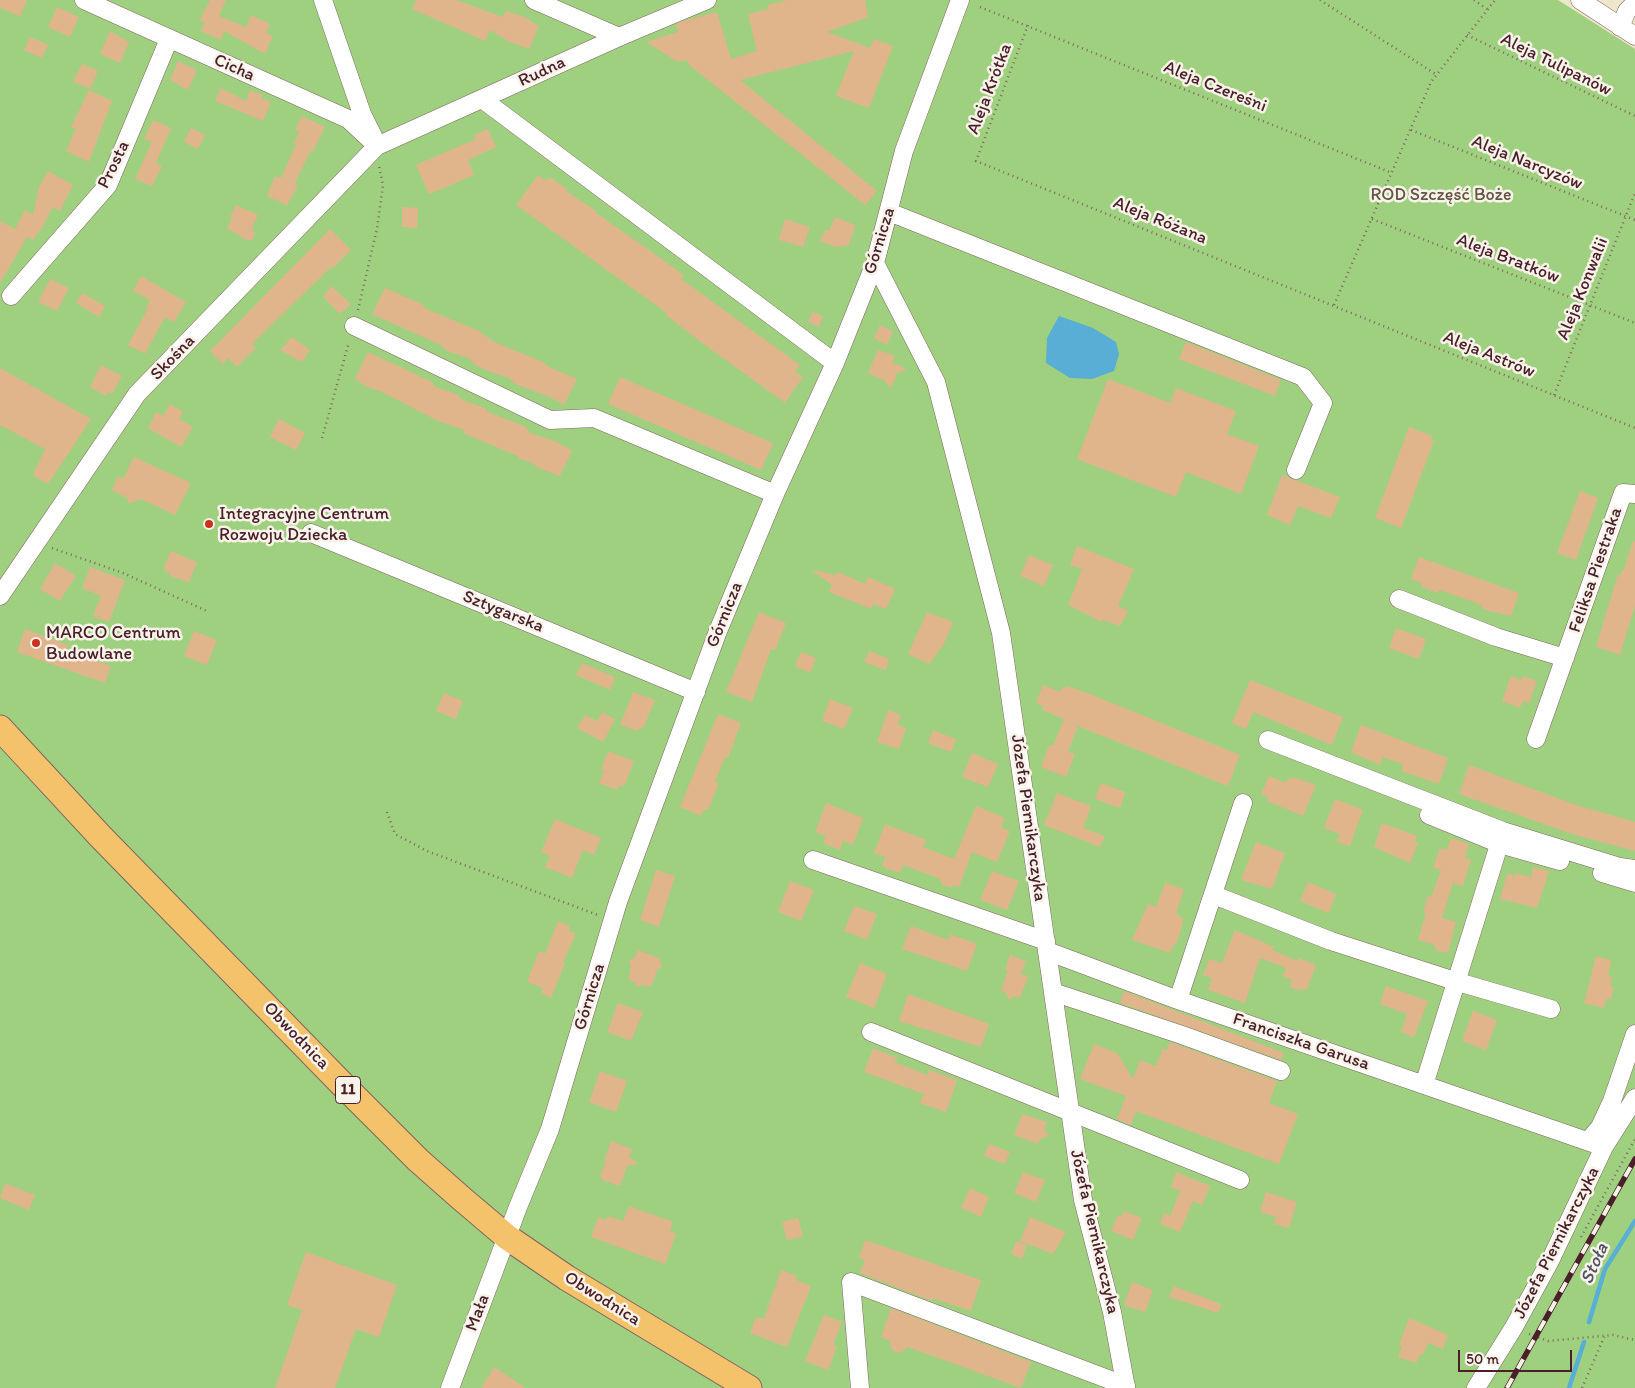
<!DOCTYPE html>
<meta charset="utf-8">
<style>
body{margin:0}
#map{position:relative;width:1635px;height:1388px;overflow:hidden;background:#eee6cb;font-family:Itim,sans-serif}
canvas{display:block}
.scale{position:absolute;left:1458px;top:1350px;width:114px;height:22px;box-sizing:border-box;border:2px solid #4a1f2b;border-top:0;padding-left:6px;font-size:15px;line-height:18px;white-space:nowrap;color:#4a1f2b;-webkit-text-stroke:4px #f7f3e8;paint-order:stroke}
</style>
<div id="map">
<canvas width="1635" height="1388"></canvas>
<div class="scale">50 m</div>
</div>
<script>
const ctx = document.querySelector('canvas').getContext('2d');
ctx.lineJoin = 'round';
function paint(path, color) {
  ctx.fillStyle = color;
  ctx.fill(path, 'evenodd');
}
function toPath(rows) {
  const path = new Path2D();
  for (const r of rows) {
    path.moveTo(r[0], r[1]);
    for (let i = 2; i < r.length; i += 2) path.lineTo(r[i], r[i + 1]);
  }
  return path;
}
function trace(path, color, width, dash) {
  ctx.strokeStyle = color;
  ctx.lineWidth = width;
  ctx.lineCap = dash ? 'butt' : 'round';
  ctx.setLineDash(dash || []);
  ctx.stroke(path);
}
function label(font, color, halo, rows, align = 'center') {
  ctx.font = font + ' Itim,sans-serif';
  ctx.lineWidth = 5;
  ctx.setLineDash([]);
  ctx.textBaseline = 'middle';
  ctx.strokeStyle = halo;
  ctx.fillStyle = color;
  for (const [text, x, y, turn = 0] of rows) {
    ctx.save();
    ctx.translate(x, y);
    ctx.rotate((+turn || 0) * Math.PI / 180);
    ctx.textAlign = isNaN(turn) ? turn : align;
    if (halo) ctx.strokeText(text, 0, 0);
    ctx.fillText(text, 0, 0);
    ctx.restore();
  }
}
paint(toPath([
 [0,0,1558,0,1635,49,1635,1388,0,1388]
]), '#9ed07f');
paint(toPath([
 [1059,316,1093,328,1116,342,1119,354,1114,371,1092,379,1070,378,1046,363,1047,338]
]), '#58aed4');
trace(toPath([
 [1589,1322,1605,1269,1635,1221],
 [1569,1388,1584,1342]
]), '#58aed4', 4.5);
paint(toPath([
 [0,0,27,0,20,16,0,8],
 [210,0,226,0,219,16,246,27,251,15,270,24,266,33,273,36,265,54,224,31,221,40,201,31,205,22,200,20],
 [416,0,456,0,503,17,506,11,525,17,539,26,529,49,510,42,490,30,485,41,412,9],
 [788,0,865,0,868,17,827,32,870,48,874,39,893,46,869,108,836,96,854,51,740,80,877,191,865,205,689,65,687,60,678,62,646,42,678,32,676,24,683,21,717,12,731,59,757,51,748,14,769,9,768,5],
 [57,7,79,17,70,37,48,27],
 [110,31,129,42,120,63,100,54],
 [30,37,48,45,42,58,24,50],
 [178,61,197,70,188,90,170,80],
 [82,64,98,71,90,89,73,82],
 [221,88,246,101,250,90,263,95,261,98,271,102,263,121,215,101],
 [89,90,112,101,89,162,66,151,76,129,71,127],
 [302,116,325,127,312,153,310,151,295,184,298,186,287,205,267,196,275,176,281,178,296,144,294,143,299,132,295,130],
 [153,120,171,128,156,163,162,166,152,186,135,179,152,142,144,139],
 [191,128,205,135,198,149,184,142],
 [488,129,496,147,468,160,474,175,429,194,416,165,476,139,474,135],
 [48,171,73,185,60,211,53,207,39,233,38,232,33,240,27,237,0,283,0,221,15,229,25,210,33,215,39,187],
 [538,175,546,181,550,177,567,189,566,191,596,211,595,212,684,275,681,279,800,365,795,372,803,377,785,403,705,345,666,315,667,313,516,205],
 [236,205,258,215,252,228,255,234,252,240,246,240,227,228,232,218,230,216],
 [402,207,418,208,417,228,402,227],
 [835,217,855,225,849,245,836,247,820,241,825,230,829,231],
 [785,219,810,227,803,247,779,240],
 [330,229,351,250,333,268,331,267,252,344,256,348,237,367,228,358,223,364,210,351],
 [141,276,186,302,174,322,165,317,145,354,128,345,148,308,146,307,150,300,133,291],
 [50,279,69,288,57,311,38,302],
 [331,286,351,304,340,314,323,297],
 [385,288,422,304,426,309,479,331,494,342,543,362,549,367,577,379,564,405,550,397,515,384,509,378,488,371,475,365,469,358,447,351,441,345,372,314],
 [82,293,105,306,99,317,76,303],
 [812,312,823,316,819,327,808,322],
 [880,325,893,331,887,345,874,338],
 [292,337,310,350,302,362,280,350],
 [1186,342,1281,380,1275,396,1179,359],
 [878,350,895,356,892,362,907,369,895,374,896,378,890,388,885,381,868,373],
 [368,352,432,382,435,387,457,394,462,400,485,408,490,413,511,421,526,427,530,433,555,441,572,451,560,476,538,468,532,463,518,458,518,456,463,433,464,430,438,421,382,392,367,387,355,379],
 [101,365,122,376,112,394,108,392,106,396,90,387],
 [0,368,91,419,48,484,33,475,45,449,0,425],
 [620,377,773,443,761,470,608,404],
 [1108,379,1170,403,1176,388,1236,411,1227,434,1259,446,1241,494,1186,472,1176,497,1077,459],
 [170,404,183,412,179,419,193,427,181,447,148,428,156,412,163,416],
 [279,419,305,433,296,450,270,437],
 [1409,427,1432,436,1431,440,1434,441,1401,528,1375,518],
 [134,457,191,483,175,515,141,499,129,504,127,498,112,490,118,476,123,479],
 [1282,475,1340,497,1331,518,1298,506,1290,525,1267,515],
 [1580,491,1598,498,1576,560,1557,553],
 [1633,541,1635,542,1635,606,1620,655,1596,647,1618,574,1620,575,1625,566],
 [1077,546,1134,569,1118,606,1128,611,1120,626,1103,620,1102,622,1068,605,1082,569,1070,565],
 [171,551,197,562,189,582,170,576,170,573,163,570],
 [1029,555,1053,565,1044,586,1020,576],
 [1419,557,1519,593,1511,616,1489,611,1481,608,1482,605,1451,594,1439,590,1438,593,1421,587,1422,583,1411,579],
 [55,563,76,576,60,601,40,589],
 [90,567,125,580,109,622,93,616,101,596,82,588],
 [811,570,836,575,838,572,865,584,868,577,895,589,886,609,873,604,871,609,829,592,832,585],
 [759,612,786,623,775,650,771,649,752,702,726,692],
 [927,612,953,622,944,644,929,664,908,654],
 [1396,628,1426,639,1419,659,1389,648],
 [25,629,68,645,67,649,111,666,105,683,17,652],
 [194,631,217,640,207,665,184,656],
 [869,651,889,659,886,670,864,662],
 [801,652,816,658,810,673,795,666],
 [582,663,615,677,610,690,576,675],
 [1511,676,1521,680,1523,676,1537,681,1529,703,1523,701,1520,708,1502,701],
 [1250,680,1343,717,1332,745,1253,712,1246,729,1232,723],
 [1043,685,1060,692,1062,687,1066,688,1067,686,1090,694,1240,755,1228,786,1078,726,1068,752,1075,754,1066,777,1041,767,1049,745,1053,746,1064,719,1042,710,1043,706,1036,703],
 [633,692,655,700,643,729,640,727,638,731,620,725],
 [444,693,463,701,456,719,436,711],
 [830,699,853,708,844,729,822,721],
 [888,710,901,715,897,724,906,728,899,749,877,742],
 [602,712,615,719,603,742,577,728,585,715,597,721],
 [718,714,741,723,728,758,725,757,715,782,719,783,708,810,704,809,701,816,680,807],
 [1361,725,1448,758,1439,784,1401,771,1403,764,1382,757,1380,765,1351,752],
 [933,730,956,739,951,752,928,743],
 [608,751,634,761,624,787,619,785,617,790,599,783,604,771,601,770],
 [972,753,998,764,988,787,962,777],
 [1469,765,1573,804,1635,822,1635,851,1572,834,1459,794],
 [1269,776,1286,783,1288,778,1292,779,1293,777,1316,785,1303,816,1267,801,1268,797,1261,794],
 [1101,783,1125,792,1120,808,1095,799],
 [1057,793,1091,806,1083,828,1105,836,1100,847,1044,825],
 [1335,799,1363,810,1350,846,1337,842,1340,834,1324,828],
 [826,803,863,818,853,845,843,841,840,850,823,843,826,836,815,832],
 [976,806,1005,818,1001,827,1010,831,997,862,972,852,959,887,953,885,951,888,943,885,938,878,903,865,900,873,890,870,882,866,885,857,874,853,885,824,926,840,923,847,954,859],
 [555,819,601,838,594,855,583,850,572,878,545,867,550,856,541,852],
 [1382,823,1417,836,1415,842,1418,843,1410,863,1374,847],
 [1451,838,1469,844,1465,857,1471,860,1463,886,1453,883,1442,918,1456,922,1448,953,1437,951,1433,944,1418,940,1426,913,1423,912,1428,896,1431,897,1441,870,1433,867,1440,848,1447,850],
 [1256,842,1285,853,1272,889,1241,880],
 [1533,867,1549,871,1537,908,1500,899,1507,874,1514,876,1515,873,1531,877],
 [656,870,675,876,659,927,640,920],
 [992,871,1019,881,1007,910,980,900],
 [790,881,814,890,801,921,778,912],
 [1308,882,1336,894,1329,913,1300,901],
 [1165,883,1184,889,1176,914,1183,918,1182,926,1176,944,1173,946,1170,953,1132,940,1148,904,1156,907],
 [854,906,877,914,867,940,844,931],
 [558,921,570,926,569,931,576,934,563,962,565,963,551,998,541,993,543,988,527,982,539,951,545,954],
 [911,926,948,940,950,934,977,944,967,971,902,949],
 [1235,930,1274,947,1272,950,1298,961,1299,958,1316,965,1307,989,1298,990,1290,987,1292,980,1283,976,1286,968,1260,958,1245,1003,1208,990,1212,978,1203,975,1209,959,1222,963],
 [638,950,659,958,662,967,657,970,651,987,643,985,637,987,635,982,628,979,631,967,629,961,635,957],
 [1010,955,1026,961,1021,974,1028,977,1020,998,1017,996,1009,999,1005,992,1001,991,1008,970,1005,969],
 [1596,956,1611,960,1608,975,1612,977,1610,986,1614,988,1611,999,1607,998,1604,1008,1584,1003],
 [860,963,887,974,874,1008,846,997],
 [1386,986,1428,1001,1414,1037,1401,1032,1407,1014,1380,1004],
 [1124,991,1284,1053,1281,1060,1120,1003],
 [908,994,989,1024,981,1047,899,1021],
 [618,1003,643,1012,631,1041,607,1032],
 [1473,1011,1497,1020,1486,1050,1462,1041],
 [1170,1042,1277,1081,1269,1103,1298,1114,1279,1164,1136,1111,1131,1125,1117,1119,1126,1096,1080,1079,1094,1044,1117,1053,1133,1079,1140,1060,1156,1066,1163,1048,1167,1050],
 [873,1048,897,1058,895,1062,915,1070,927,1075,929,1070,957,1080,946,1112,920,1103,924,1094,864,1072],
 [600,1071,627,1081,616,1112,589,1102],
 [1022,1114,1047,1122,1044,1130,1050,1135,1040,1139,1038,1144,1014,1135],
 [611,1141,632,1149,629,1156,638,1164,627,1166,620,1186,602,1180,600,1175,606,1162,604,1161],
 [989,1144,1010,1152,1005,1164,984,1156],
 [1023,1172,1045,1180,1036,1202,1014,1193],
 [1176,1172,1210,1186,1202,1205,1193,1201,1180,1232,1160,1224,1164,1213,1170,1216,1180,1191,1171,1187],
 [5,1183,35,1195,29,1210,0,1198],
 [970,1188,989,1197,981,1217,961,1208],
 [1266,1192,1297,1202,1289,1228,1274,1224,1276,1217,1260,1212],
 [629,1206,673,1222,670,1231,676,1234,665,1264,591,1237,598,1217,606,1220,608,1216,623,1221],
 [1123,1211,1142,1218,1133,1240,1111,1231,1118,1215,1121,1217],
 [1030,1217,1066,1232,1053,1254,1020,1241],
 [798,1218,803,1236,787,1240,782,1222],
 [865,1240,981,1280,971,1311,932,1298,932,1301,860,1273,865,1260,859,1258],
 [1016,1241,1027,1245,1022,1259,1011,1254],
 [306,1252,397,1285,379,1337,356,1329,335,1388,275,1388,302,1310,287,1305],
 [781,1270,797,1276,796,1280,811,1286,787,1347,750,1333,756,1317,764,1319],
 [1132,1282,1153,1290,1145,1312,1124,1305],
 [1174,1286,1221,1304,1218,1313,1169,1297],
 [891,1308,1031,1362,1021,1388,908,1347,900,1353,892,1350,890,1341,881,1337],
 [824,1315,842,1322,833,1345,837,1346,828,1370,805,1361],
 [1409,1318,1448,1335,1443,1349,1428,1343,1423,1355,1420,1354,1416,1363,1398,1357,1402,1346,1399,1345],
 [494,1367,526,1388,481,1388]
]), '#e0b58b');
const minor = toPath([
 [84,0,348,119,377,146],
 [323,0,362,114,373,136],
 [534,0,619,37],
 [1580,0,1635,36],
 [1620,27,1627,11,1635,3],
 [482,99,835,363],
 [889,212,1303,377,1323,403,1296,470],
 [875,263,936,382,1001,633,1083,1200,1112,1312,1126,1388],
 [11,296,108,185,169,39],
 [354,326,550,420,594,418,775,494],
 [311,533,696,692],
 [0,596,137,394,377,146,619,37,707,0],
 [1399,599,1496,637,1565,658],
 [1536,739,1623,493,1635,494],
 [1268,740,1503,831,1620,867,1635,869],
 [1429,815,1500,844,1560,861],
 [813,860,1046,941],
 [1602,873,1635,883],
 [1214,895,1331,941,1458,982,1551,1009],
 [1047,951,1178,1000,1604,1147],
 [1053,992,1182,1035,1281,1071],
 [1178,1000,1243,803],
 [871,1032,1240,1180],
 [1424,1085,1503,832],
 [1588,1141,1600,1127,1612,1101,1635,1034],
 [450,1388,518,1207,550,1129,618,902,718,631,775,494,835,363,875,263,904,151,960,0],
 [860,1388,851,1282,1126,1386],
 [1476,1388,1514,1327,1550,1261,1604,1147,1635,1098]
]);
const highway = toPath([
 [0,728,100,836,340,1082,418,1160,461,1198,507,1237,567,1278,749,1388]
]);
trace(minor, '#836563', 19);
trace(highway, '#836563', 27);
trace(toPath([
 [1320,0,1437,75],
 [1474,0,1487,9],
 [980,7,1392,173],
 [1028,25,976,161,1635,428],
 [1467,35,1635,116],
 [1411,130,1635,220],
 [1372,219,1635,323],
 [1334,305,1431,82,1495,0],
 [358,310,377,229,383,185,379,166],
 [1554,395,1635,193],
 [322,438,349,342],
 [52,548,123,573,209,612],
 [387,812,395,834,427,851,598,915],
 [1581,1237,1635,1139],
 [1529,1334,1548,1341,1613,1335,1635,1340],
 [1582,1388,1605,1335]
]), '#836563', 2.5, [1, 4]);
trace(minor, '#fff', 18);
trace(highway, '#f4c26a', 25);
const rail = toPath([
 [1507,1388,1635,1159]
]);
trace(rail, '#4a1f2b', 5.5);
trace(rail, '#f7f3e8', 4, [11]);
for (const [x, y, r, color] of [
 [209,524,5,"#c8321e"],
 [36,643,5,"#c8321e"]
]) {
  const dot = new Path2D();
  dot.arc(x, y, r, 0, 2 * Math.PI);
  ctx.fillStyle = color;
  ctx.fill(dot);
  trace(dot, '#f7f3e8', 2);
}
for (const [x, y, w] of [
 [348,1090,25]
]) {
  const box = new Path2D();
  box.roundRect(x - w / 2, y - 13.5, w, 27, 4);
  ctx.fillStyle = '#f7f3e8';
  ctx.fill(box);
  trace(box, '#4a1f2b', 1);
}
label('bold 16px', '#4a1f2b', null, [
 ["11",348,1090]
]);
label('18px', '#4a1f2b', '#f7f3e8', [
 ["Aleja Tulipanów",1556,65,26],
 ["Cicha",234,68,24],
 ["Rudna",542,72,-25],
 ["Aleja Czereśni",1215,87,22],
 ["Aleja Krótka",990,89,-69],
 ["Aleja Narcyzów",1527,163,22],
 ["Prosta",114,165,-64],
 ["Aleja Różana",1160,221,22],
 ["Górnicza",880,241,-73],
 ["Aleja Bratków",1508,259,21],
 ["Aleja Konwalii",1583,289,-68],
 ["Aleja Astrów",1489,355,22],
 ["Skośna",173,358,-46],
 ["Feliksa Piestraka",1596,570,-71],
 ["Sztygarska",503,612,22],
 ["Górnicza",725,615,-68],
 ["Józefa Piernikarczyka",1028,818,82],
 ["Górnicza",590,997,-73],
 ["Obwodnica",296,1036,46],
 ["Franciszka Garusa",1301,1042,19],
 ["Józefa Piernikarczyka",1094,1232,77],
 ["Józefa Piernikarczyka",1557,1243,-63],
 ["Obwodnica",602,1299,32],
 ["Mała",478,1313,-69]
]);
label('18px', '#635444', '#f7f3e8', [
 ["ROD Szczęść Boże",1441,195]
]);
label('18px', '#4a1f2b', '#f7f3e8', [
 ["Integracyjne Centrum",219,514],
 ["Rozwoju Dziecka",219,535],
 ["MARCO Centrum",46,633],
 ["Budowlane",46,654]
], 'left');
label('italic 19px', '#4f5166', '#f7f3e8', [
 ["Stoła",1595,1264,-66]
]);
</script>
